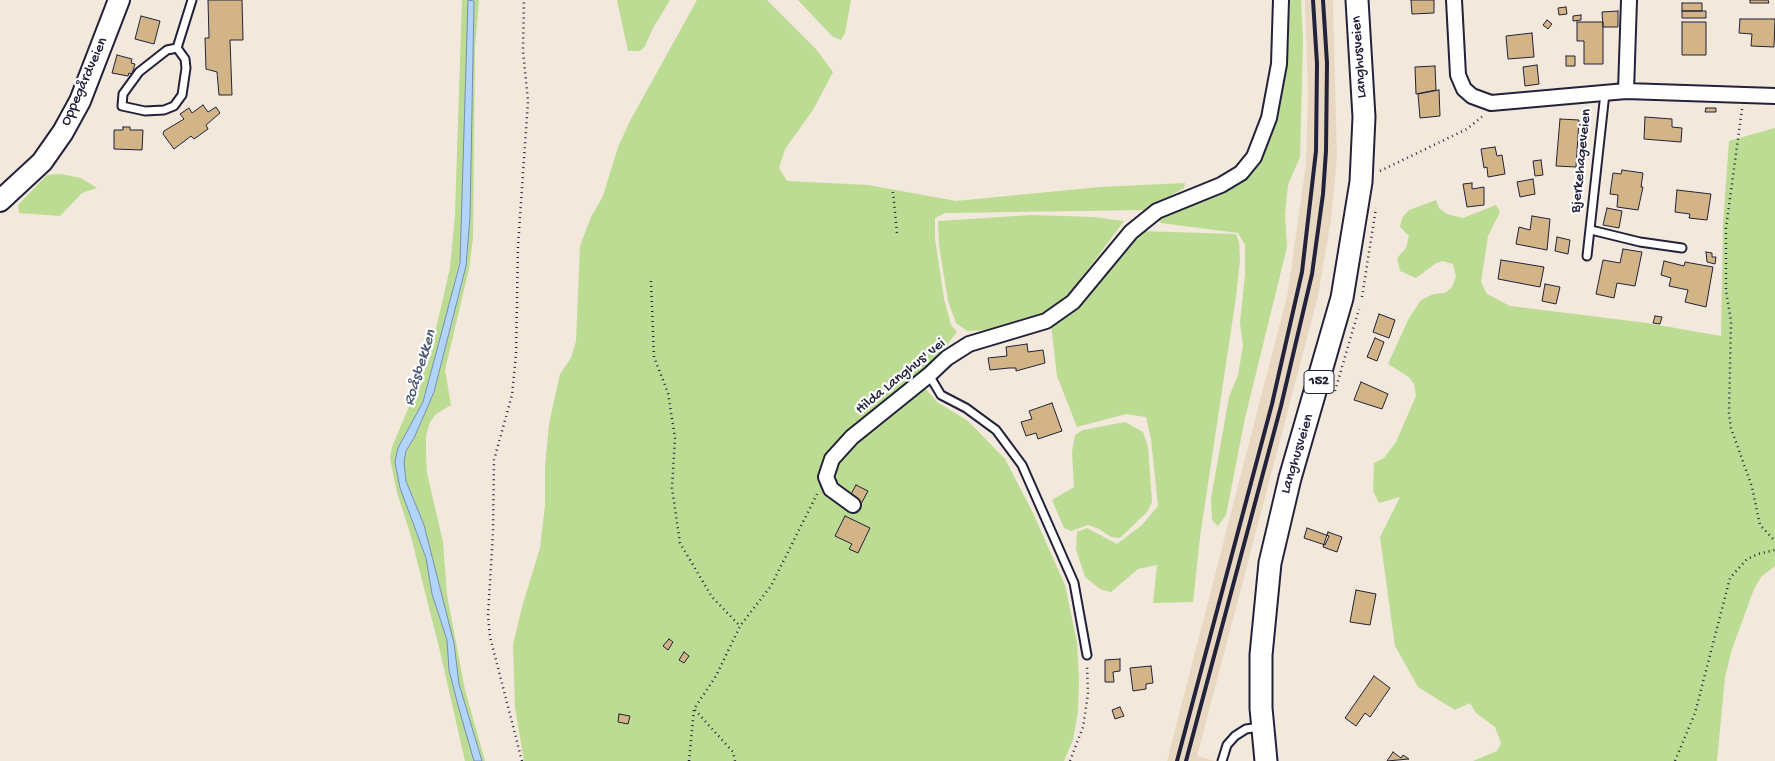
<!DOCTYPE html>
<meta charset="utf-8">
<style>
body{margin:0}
canvas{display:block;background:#f2e8db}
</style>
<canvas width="1775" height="761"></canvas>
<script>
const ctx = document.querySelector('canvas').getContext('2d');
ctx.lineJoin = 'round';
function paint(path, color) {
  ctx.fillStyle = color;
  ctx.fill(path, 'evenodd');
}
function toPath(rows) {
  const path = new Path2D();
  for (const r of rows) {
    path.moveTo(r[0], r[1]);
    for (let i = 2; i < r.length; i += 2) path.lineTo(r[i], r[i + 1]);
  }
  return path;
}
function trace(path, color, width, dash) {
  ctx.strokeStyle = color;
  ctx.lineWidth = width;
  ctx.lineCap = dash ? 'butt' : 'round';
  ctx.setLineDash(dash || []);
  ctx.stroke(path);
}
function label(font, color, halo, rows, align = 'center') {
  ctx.font = font + ' "Gochi Hand",sans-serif';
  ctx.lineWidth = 4.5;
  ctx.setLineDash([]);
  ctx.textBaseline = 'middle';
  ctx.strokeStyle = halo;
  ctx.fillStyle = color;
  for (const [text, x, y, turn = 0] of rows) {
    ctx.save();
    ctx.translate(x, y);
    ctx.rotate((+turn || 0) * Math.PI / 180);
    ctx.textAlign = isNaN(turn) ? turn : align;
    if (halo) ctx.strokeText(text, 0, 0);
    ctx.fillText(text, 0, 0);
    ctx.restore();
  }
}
paint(toPath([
 [1305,0,1333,0,1333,4,1337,157,1331,220,1318,296,1197,756,1215,761,1167,761,1288,292,1306,163,1308,94]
]), '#e8d8c2');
paint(toPath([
 [462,0,468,0,461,238,462,251,439,348,423,402,398,448,395,462,400,488,426,558,432,594,447,640,452,683,474,761,465,761,439,647,410,533,397,493,390,458,392,447,429,359,450,268,455,215],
 [474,0,479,0,475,49,473,238,469,269,445,370,451,405,436,414,430,422,426,436,426,454,427,473,443,542,447,595,465,690,485,761,482,761,459,684,448,621,424,525,406,481,404,462,406,451,414,438,434,392,466,266,470,217],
 [617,0,670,0,653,28,645,46,640,51,628,51],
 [697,0,767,0,816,49,833,72,813,110,785,149,779,168,787,181,868,185,956,201,1100,187,1185,183,1184,188,1145,210,945,213,935,218,935,239,944,299,951,325,957,332,932,364,916,378,937,402,968,421,1005,459,1033,513,1065,585,1077,643,1079,679,1078,711,1073,740,1064,761,524,761,515,707,513,645,522,607,540,548,545,505,545,466,549,424,560,374,571,358,576,341,580,246,591,217,603,196,618,147,630,121],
 [798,0,851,0,845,33,841,40,832,36],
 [1285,0,1301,0,1303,39,1300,157,1288,185,1285,214,1287,247,1245,418,1226,515,1218,526,1212,520,1211,499,1229,397,1238,375,1243,346,1240,323,1245,275,1245,245,1238,233,1161,223,1155,217,1238,184,1260,161,1278,119,1285,78,1287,44],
 [1775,128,1775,566,1761,577,1754,589,1732,649,1725,677,1717,761,1473,761,1497,751,1501,743,1495,727,1476,713,1470,703,1455,710,1418,687,1395,646,1380,537,1400,497,1379,503,1373,491,1374,463,1384,458,1396,442,1416,396,1414,384,1409,377,1388,364,1409,318,1421,300,1434,294,1445,293,1452,287,1456,277,1453,264,1443,261,1436,263,1416,278,1400,271,1397,258,1406,248,1409,236,1400,227,1402,218,1409,210,1436,200,1439,208,1447,214,1463,218,1496,205,1500,212,1488,236,1481,282,1487,294,1510,306,1647,323,1721,336,1723,225,1729,141],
 [61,174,81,178,97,188,82,193,60,216,19,213,18,205,47,175],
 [1032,215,1093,217,1124,221,1063,303,1043,315,986,330,967,331,956,323,948,301,939,245,938,221],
 [1138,231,1236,234,1239,242,1240,260,1236,297,1200,537,1193,602,1153,603,1157,565,1138,569,1111,592,1100,589,1085,577,1076,549,1077,532,1087,528,1117,544,1142,525,1158,506,1151,439,1146,417,1126,414,1077,427,1057,376,1051,325,1074,311,1097,279],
 [1125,422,1143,432,1148,447,1152,502,1147,512,1120,538,1111,537,1099,529,1088,525,1071,531,1064,528,1052,500,1074,487,1072,452,1075,435,1083,430]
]), '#bcdb93');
const water = toPath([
 [468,0,474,1,470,217,466,266,434,392,414,438,406,451,404,462,406,481,424,525,454,643,459,684,482,761,474,761,459,709,449,670,447,640,432,594,426,558,400,488,395,462,398,448,423,402,460,263,468,0]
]);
paint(water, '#b1d5fa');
trace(water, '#788dae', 1);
const building = toPath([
 [208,0,242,0,243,40,230,40,232,95,219,95,217,72,206,69,205,38,209,38,208,0],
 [1411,0,1434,0,1434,13,1412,14,1411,0],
 [1750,0,1768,0,1769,3,1750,3,1750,0],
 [1682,3,1702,3,1702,11,1682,11,1682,3],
 [1566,7,1567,14,1559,15,1558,8,1566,7],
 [1618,11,1618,27,1603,27,1602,12,1618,11],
 [1682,11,1706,11,1706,18,1682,18,1682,11],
 [1581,15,1581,20,1573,21,1573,16,1581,15],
 [141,16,160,21,154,44,135,39,141,16],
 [1740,19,1775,19,1774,47,1751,46,1752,34,1739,33,1740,19],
 [1547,20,1552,24,1548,29,1543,25,1547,20],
 [1577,22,1603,22,1603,64,1584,64,1584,41,1577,41,1577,22],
 [1682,22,1706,22,1706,55,1682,55,1682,22],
 [1532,33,1534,57,1508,59,1506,36,1532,33],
 [117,55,132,59,131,63,135,64,132,74,129,73,128,76,112,73,117,55],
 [1566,56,1575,56,1575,66,1566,66,1566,56],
 [1537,65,1539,84,1525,86,1523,67,1537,65],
 [1435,66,1436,90,1416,94,1415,67,1435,66],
 [1439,90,1440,116,1420,118,1418,94,1439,90],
 [203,105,208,112,216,107,220,113,206,125,208,129,194,139,191,136,174,149,163,134,164,131,184,119,180,114,189,108,192,113,203,105],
 [1706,108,1716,108,1716,112,1705,112,1706,108],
 [1645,117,1672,119,1672,127,1682,128,1681,142,1644,139,1645,117],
 [1560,119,1579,120,1576,167,1556,166,1560,119],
 [123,127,130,127,130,130,143,130,142,150,114,149,114,130,123,130,123,127],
 [1495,147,1497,156,1502,155,1505,174,1488,177,1487,167,1484,168,1481,149,1495,147],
 [1541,160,1543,175,1535,176,1533,161,1541,160],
 [1622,170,1643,173,1641,187,1643,187,1638,210,1617,207,1618,195,1610,194,1613,173,1621,174,1622,170],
 [1533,179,1535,194,1520,197,1517,182,1533,179],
 [1472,183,1472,189,1484,187,1484,205,1467,207,1463,184,1472,183],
 [1677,190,1711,194,1707,220,1689,218,1690,214,1675,212,1677,190],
 [1607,208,1622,211,1619,228,1603,225,1607,208],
 [1532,216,1550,219,1547,250,1516,244,1519,227,1530,230,1532,216],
 [1557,237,1570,240,1568,254,1555,251,1557,237],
 [1623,249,1642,252,1635,286,1617,283,1614,298,1596,294,1603,260,1620,263,1623,249],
 [1706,252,1712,253,1712,257,1716,257,1715,264,1707,262,1706,252],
 [1501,260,1544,267,1540,287,1498,279,1501,260],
 [1664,261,1684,266,1685,262,1713,267,1706,307,1685,302,1688,290,1669,286,1671,278,1661,275,1664,261],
 [1545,284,1560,287,1556,304,1542,301,1545,284],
 [1379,314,1395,320,1389,338,1373,332,1379,314],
 [1655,316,1662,317,1660,324,1653,323,1655,316],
 [1375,338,1384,342,1377,361,1367,357,1375,338],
 [1027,344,1028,352,1043,350,1045,363,1016,371,1016,368,1009,368,990,370,988,358,1007,356,1006,347,1027,344],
 [1361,382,1388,394,1382,409,1354,400,1361,382],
 [1052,403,1062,431,1038,439,1036,433,1026,436,1021,422,1032,419,1029,411,1052,403],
 [856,485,868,491,861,504,849,498,856,485],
 [845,516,870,528,858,553,849,549,852,544,835,536,845,516],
 [1307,528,1329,536,1325,545,1304,538,1307,528],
 [1328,532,1342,537,1337,552,1323,547,1328,532],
 [1356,590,1376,594,1370,625,1350,622,1356,590],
 [669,639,673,642,668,650,663,646,669,639],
 [684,652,689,656,684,663,679,660,684,652],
 [1120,659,1120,671,1113,672,1114,682,1105,682,1105,660,1120,659],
 [1151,666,1153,683,1146,684,1146,689,1133,691,1130,668,1151,666],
 [1374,676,1390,688,1370,717,1365,713,1356,726,1345,718,1374,676],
 [1120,707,1124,716,1115,719,1112,710,1120,707],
 [619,714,630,716,628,724,618,722,619,714],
 [1393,752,1401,758,1403,755,1409,759,1387,761,1393,752]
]);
paint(building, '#d2b486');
trace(building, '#22223b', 1);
const lane = toPath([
 [177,48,185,59,186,68,182,95,174,106,164,110,145,111,122,106,123,94,139,72,167,50,177,48],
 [177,48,192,0],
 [1591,230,1640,242,1682,248],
 [1587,256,1605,93],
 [929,375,941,395,966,408,996,430,1022,465,1074,583,1087,655],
 [1222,761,1227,745,1235,736,1246,729,1260,727]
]);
const street = toPath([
 [1454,0,1458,75,1464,89,1472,96,1491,103,1626,91,1629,0],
 [1626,91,1775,96],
 [853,505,831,489,826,477,832,459,852,437,929,375,947,358,969,344,1046,321,1073,302,1131,232,1157,211,1221,185,1241,173,1254,157,1269,118,1279,64,1281,0]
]);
const secondary = toPath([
 [0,201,42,162,63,132,80,101,119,0]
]);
const primary = toPath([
 [1266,761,1261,708,1261,655,1270,563,1290,478,1342,298,1361,182,1364,117,1357,0]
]);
trace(lane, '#22223b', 11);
trace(street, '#22223b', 18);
trace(secondary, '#22223b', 24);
trace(primary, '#22223b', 25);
trace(toPath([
 [1742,109,1726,228,1726,291,1731,321,1729,414,1731,428,1752,487,1760,525,1775,541],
 [1380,171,1467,129,1484,115],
 [893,192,897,233],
 [651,281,654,357,668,393,675,438,672,488,680,543,712,597,740,626],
 [1362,297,1376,208],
 [1335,391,1359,309],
 [695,710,733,752,735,761],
 [522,761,490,637,488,616,493,532,494,460,512,395,516,355,518,246,528,101,523,51,524,0],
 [689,761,694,709,716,676,740,626,771,586,817,494],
 [1070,761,1083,727,1088,694,1087,664],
 [1675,761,1695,713,1730,578,1747,559,1758,554,1775,550]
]), '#22223b', 2.5, [1, 4]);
trace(lane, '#fff', 7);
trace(street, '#fff', 14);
trace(secondary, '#fff', 20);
trace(primary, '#fff', 21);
trace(toPath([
 [1177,761,1272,404,1302,272,1316,151,1317,64,1313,0],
 [1186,761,1281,406,1312,274,1323,194,1326,151,1327,63,1323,0]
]), '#22223b', 4);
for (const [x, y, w] of [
 [1319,382,30]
]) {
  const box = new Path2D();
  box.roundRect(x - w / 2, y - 11.5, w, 23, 4);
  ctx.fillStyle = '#fff';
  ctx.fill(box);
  trace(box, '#22223b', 1);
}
label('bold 14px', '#22223b', null, [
 ["152",1319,382]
]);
label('15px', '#22223b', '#fff', [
 ["Langhusveien",1360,57,-94],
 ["Oppegårdveien",85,82,-66],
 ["Bjerkehageveien",1582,161,-84],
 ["Hilda Langhus' vei",901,377,-39],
 ["Langhusveien",1298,454,-73]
]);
label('italic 16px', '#4d5874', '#fff', [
 ["Roåsbekken",421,368,-73]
]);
</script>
